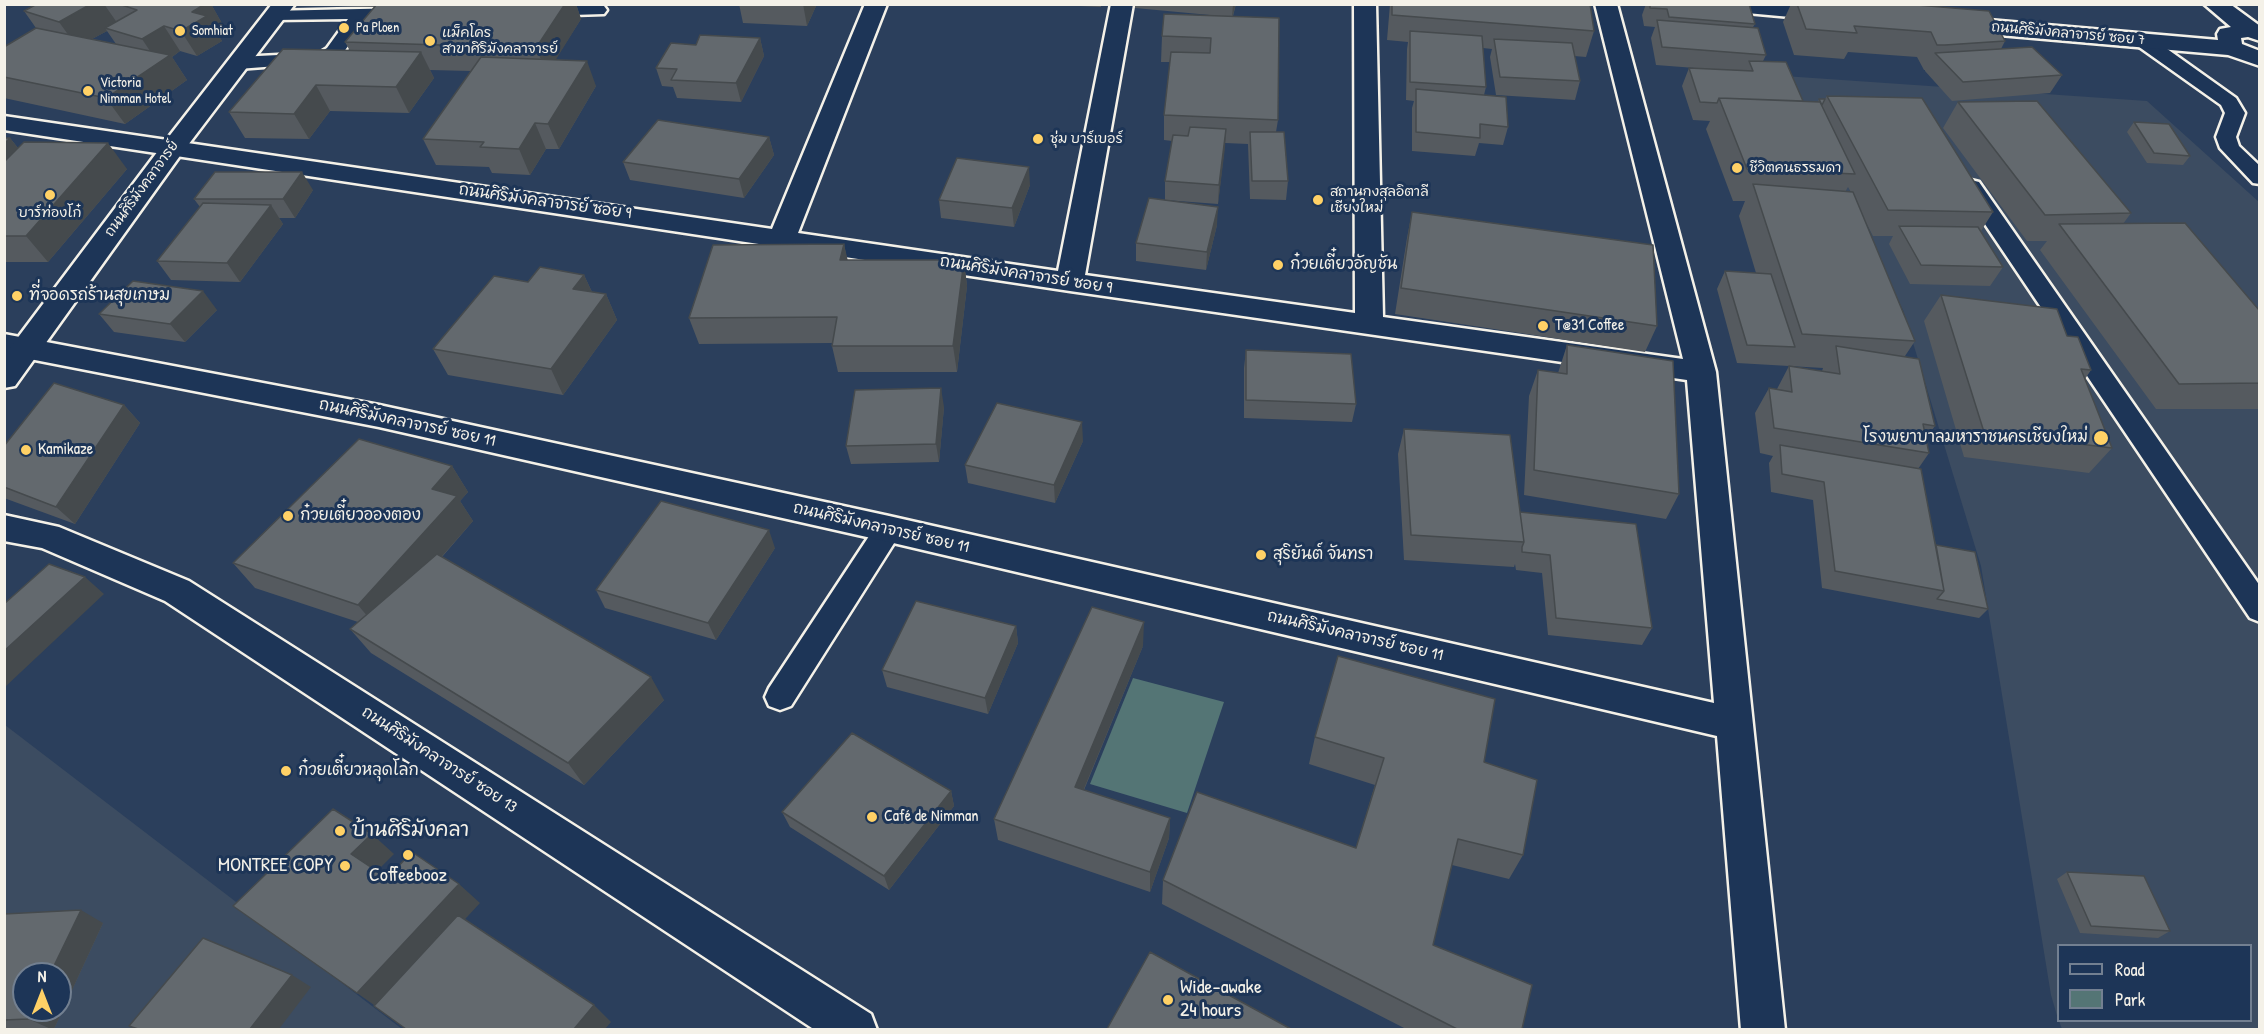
<!DOCTYPE html>
<meta charset="utf-8">
<style>
body{margin:0}
#map{position:relative;width:2264px;height:1034px;overflow:hidden;background:#2b3f5c;font-family:"Patrick Hand",sans-serif}
canvas{display:block}
.frame{position:absolute;inset:0;border:6px solid #f4f1e8;pointer-events:none}
.legend{position:absolute;left:2057px;top:944px;width:195px;height:78px;box-sizing:border-box;background:#1d3557;border:2px solid #738091;margin:0;padding:8px 10px;list-style:none;font-size:18px;color:#f4f1e8}
.legend li{display:flex;align-items:center;gap:12px;height:30px}
.legend b{width:30px;border:2px solid #738091}
.north{position:absolute;left:12px;top:962px;width:60px;height:60px;box-sizing:border-box;background:#1d3557;border:2px solid #738091;border-radius:50%;rotate:0deg;font-size:16px;font-weight:700;line-height:24px;text-align:center;color:#f4f1e8}
.north::after{content:'';display:block;margin:auto;width:21px;height:27px;background:#ffd166;clip-path:polygon(50% 0,100% 100%,50% 72%,0 100%)}
</style>
<div id="map">
<canvas width="2264" height="1034"></canvas>
<div class="frame"></div>
<ul class="legend">
<li><b style="height:8px;background:#1d3557"></b>Road</li>
<li><b style="height:16px;background:#547575"></b>Park</li>
</ul>
<div class="north">N</div>
</div>
<script>
const ctx = document.querySelector('canvas').getContext('2d');
ctx.lineJoin = 'round';
function paint(path, color) {
  ctx.fillStyle = color;
  ctx.fill(path, 'evenodd');
}
function toPath(rows) {
  const path = new Path2D();
  for (const r of rows) {
    path.moveTo(r[0], r[1]);
    for (let i = 2; i < r.length; i += 2) path.lineTo(r[i], r[i + 1]);
  }
  return path;
}
function trace(path, color, width, dash) {
  ctx.strokeStyle = color;
  ctx.lineWidth = width;
  ctx.lineCap = dash ? 'butt' : 'round';
  ctx.setLineDash(dash || []);
  ctx.stroke(path);
}
function label(font, color, halo, rows, align = 'center') {
  ctx.font = font + ' "Patrick Hand","Playpen Sans Thai",sans-serif';
  ctx.lineWidth = 6;
  ctx.setLineDash([]);
  ctx.textBaseline = 'middle';
  ctx.strokeStyle = halo;
  ctx.fillStyle = color;
  for (const [text, x, y, turn = 0] of rows) {
    ctx.save();
    ctx.translate(x, y);
    ctx.rotate((+turn || 0) * Math.PI / 180);
    ctx.textAlign = isNaN(turn) ? turn : align;
    if (halo) ctx.strokeText(text, 0, 0);
    ctx.fillText(text, 0, 0);
    ctx.restore();
  }
}
paint(toPath([
 [1784,76,2147,101,2259,202,2259,1029,2062,1029,2059,1021,2250,1020,2250,946,2058,946,2058,1019,2051,995,1981,566,1903,310],
 [5,725,402,1029,5,1029],
 [24,974,60,974,60,1010,24,1010]
]), '#3c4c61');
paint(toPath([
 [1133,678,1224,702,1187,813,1090,784]
]), '#547575');
const lane = toPath([
 [598,5,604,6,607,10,604,14,540,16,534,15,531,11,534,7,540,6,598,5],
 [406,8,412,9,415,13,412,17,367,19,341,56,330,62,238,69,231,67,228,63,231,59,238,57,319,53,327,48,348,19,275,20,269,19,266,15,269,11,406,8],
 [2142,34,2149,36,2236,98,2245,113,2236,137,2239,146,2260,166,2260,184,2253,183,2220,148,2216,137,2225,113,2221,105,2135,44,2133,40,2135,36,2142,34],
 [1971,180,1979,182,2260,586,2260,622,2250,618,1960,187,1963,182,1971,180],
 [889,518,899,521,903,529,791,706,780,710,769,706,765,697,769,688,879,521,889,518]
]);
const street = toPath([
 [865,4,887,4,798,233,1058,271,1111,4,1133,4,1085,275,1355,313,1354,4,1376,4,1383,317,1683,359,1595,4,1617,4,1716,372,1785,1030,1741,1030,1717,736,889,542,379,427,4,354,4,334,379,405,889,516,1714,703,1687,380,1070,291,4,130,4,116,772,229,865,4],
 [1714,4,1803,4,1834,7,1842,9,1845,14,1842,19,1834,21,1725,11,1717,9,1714,4],
 [2204,4,2230,4,2260,26,2260,41,2248,37,2241,38,2242,44,2260,51,2260,66,2228,55,1954,31,1946,29,1943,24,1946,19,1954,17,2218,40,2217,34,2220,29,2231,27,2204,4],
 [4,515,59,527,189,581,871,1014,877,1030,815,1030,165,601,42,548,4,541,4,515]
]);
const secondary = toPath([
 [272,4,295,4,182,153,15,386,4,388,4,356,164,143,272,4]
]);
trace(lane, '#f4f1e8', 5);
trace(street, '#f4f1e8', 5);
trace(secondary, '#f4f1e8', 5);
paint(lane, '#1d3557');
paint(street, '#1d3557');
paint(secondary, '#1d3557');
paint(toPath([
 [37,4,211,4,224,27,216,32,222,41,197,56,180,51,172,57,187,80,125,124,4,98,4,47,36,28,24,11],
 [107,31,116,44,92,39],
 [321,4,576,4,581,19,555,60,596,86,559,149,546,149,530,175,492,173,489,167,436,165,423,139,471,71,430,70,434,78,409,113,330,111,309,139,245,138,229,112,350,51,345,42,375,7,322,6],
 [739,4,817,4,807,26,743,23],
 [1038,4,1101,4,1101,7],
 [1135,4,1236,4,1233,16,1278,120,1276,132,1288,181,1286,200,1250,199,1248,144,1225,143,1218,204,1165,200,1165,181,1172,141,1164,140,1164,115,1170,62,1161,62,1162,36,1210,15,1135,8],
 [1390,4,1590,4,1594,31,1586,57,1574,56,1580,81,1575,100,1496,95,1490,57,1492,49,1483,48,1486,87,1484,95,1508,127,1503,145,1479,143,1475,156,1412,151,1412,108,1414,101,1406,100,1407,49,1408,42,1387,40],
 [1646,4,1749,4,1755,24,1753,27,1766,55,1763,61,1803,101,1818,102,1819,99,1825,99,1827,96,1993,212,1981,231,2003,267,1990,286,1910,284,1889,244,1893,236,1873,236,1861,213,1915,341,1905,356,1935,426,1926,438,1929,453,1918,469,1936,545,1988,609,1979,618,1822,588,1813,500,1771,492,1769,463,1773,456,1760,453,1755,413,1769,388,1777,389,1789,366,1737,363,1717,289,1725,271,1756,273,1739,216,1745,201,1733,201,1706,129,1710,121,1693,120,1682,86,1689,68,1708,69,1656,65,1651,38,1655,27,1644,26,1642,15],
 [1848,187,1851,192,1845,192],
 [1789,366,1823,368,1822,371],
 [1791,4,1905,4,2005,41,2001,49,2062,75,2050,93,1952,101,1925,71,1925,70,1924,70,1917,57,1848,52,1844,59,1794,55,1783,22],
 [760,38,764,56,741,102,677,98,673,87,662,86,656,68,696,45],
 [1958,102,2131,213,2123,224,2259,310,2259,409,2156,409,2040,250,2047,241,2027,241,1943,128],
 [2134,122,2190,156,2183,165,2147,163,2127,132],
 [769,137,774,155,744,198,630,180,623,162],
 [4,138,10,138,18,148,127,169,48,262,4,262],
 [1030,185,1014,227,941,218,939,200],
 [313,190,295,218,279,218,283,224,240,282,171,280,157,261,200,207,194,199],
 [1412,212,1657,326,1645,352,1395,314,1407,238],
 [1217,225,1206,270,1136,261,1136,243],
 [844,244,847,260,964,260,967,286,957,372,838,372,832,346,832,343,699,344,689,318],
 [584,275,592,292,606,294,617,320,563,395,448,375,433,349],
 [1941,295,2067,336,2091,370,2085,379,2112,448,2089,473,1964,457,1924,321],
 [217,310,185,342,114,332,99,314],
 [1567,345,1679,494,1666,519,1524,495,1529,396,1538,370,1558,373],
 [1246,350,1356,404,1352,422,1244,418,1244,368],
 [124,405,140,423,75,524,4,498,4,446],
 [944,407,939,462,851,464,846,446],
 [1404,429,1520,512,1652,628,1642,645,1548,635,1542,573,1516,570,1515,564,1514,567,1404,560,1398,454],
 [1083,441,1055,503,968,483,965,465],
 [452,466,468,492,460,501,473,521,442,557,664,700,584,785,371,653,350,629,358,622,255,588,233,563],
 [775,548,716,640,605,608,596,590],
 [1016,626,1018,643,988,714,887,687,882,670],
 [1143,646,1084,790,1170,818,1169,838,1150,892,998,840,994,819],
 [1315,737,1484,762,1523,855,1509,879,1452,865,1433,945,1522,1029,1406,1029,1162,904,1163,880,1356,848,1375,785,1309,764],
 [951,791,954,806,889,890,790,827,782,812],
 [2067,872,2170,931,2158,938,2080,933,2057,879],
 [4,914,103,923,54,1029,4,1029]
]), '#555a5f');
paint(toPath([
 [91,4,104,4,118,24,105,28,107,31,77,47,59,22],
 [205,4,211,4,224,27,216,32,222,41,197,56,181,31,192,12],
 [565,4,576,4,581,19,547,74,536,48],
 [803,4,817,4,807,26],
 [1233,4,1236,4,1232,18],
 [164,26,180,51,172,57,187,80,125,124,106,98,158,63,142,39],
 [760,38,764,56,741,102,736,83],
 [421,52,434,78,409,113,396,87],
 [587,61,596,86,559,149,548,124],
 [316,85,330,111,309,139,294,114],
 [535,123,546,149,530,175,519,149],
 [1226,129,1225,148,1218,204,1219,185],
 [769,137,774,155,744,198,739,179],
 [10,138,25,157,4,178,4,144],
 [108,143,127,169,48,262,26,236],
 [1029,167,1030,185,1014,227,1012,208],
 [302,172,313,190,295,218,283,199],
 [271,205,283,224,240,282,227,263],
 [1218,207,1217,225,1206,270,1207,252],
 [844,244,850,270,840,260],
 [964,260,967,286,957,372,953,346],
 [584,275,596,301,573,289],
 [203,291,217,310,185,342,170,324],
 [606,294,617,320,563,395,551,369],
 [941,388,944,407,939,462,936,444],
 [124,405,140,423,75,524,56,507],
 [1082,422,1083,441,1055,503,1054,485],
 [452,466,468,492,460,501,473,521,378,629,358,605,432,489],
 [769,530,775,548,716,640,708,623],
 [85,577,104,594,5,687,4,686,4,651],
 [1144,622,1143,646,1076,808,1075,787],
 [1016,626,1018,643,988,714,985,698],
 [651,677,664,700,584,785,568,763],
 [951,791,954,806,889,890,884,876],
 [1170,818,1169,838,1150,892,1150,872],
 [372,834,394,854,374,874,351,854],
 [459,884,480,903,381,1010,357,993],
 [81,910,103,923,54,1029,51,1029,28,1019,32,1010,60,1010,60,974,50,974],
 [292,975,311,987,279,1029,250,1029],
 [594,1005,611,1022,605,1029,574,1029]
]), '#454a4d');
const building = toPath([
 [37,4,91,4,59,22,24,11,37,4],
 [119,4,205,4,192,12,207,16,181,31,164,26,142,39,105,28,137,10,119,4],
 [377,4,565,4,536,48,345,42,377,4],
 [1392,4,1590,4,1594,31,1392,15,1392,4],
 [1650,4,1749,4,1755,24,1669,17,1667,9,1650,8,1650,4],
 [1797,4,1905,4,1989,11,2005,41,1945,45,1937,45,1931,32,1854,26,1857,33,1806,29,1797,4],
 [1164,14,1279,18,1278,120,1164,115,1171,52,1210,53,1211,38,1162,36,1164,14],
 [1657,20,1758,28,1766,55,1662,47,1657,20],
 [36,28,170,55,106,98,4,77,4,47,36,28],
 [1410,31,1482,36,1486,87,1410,82,1410,31],
 [700,35,760,38,736,83,671,80,677,69,656,68,671,43,696,45,700,35],
 [1494,39,1572,43,1580,81,1500,77,1494,39],
 [2032,47,2062,75,1963,82,1935,53,2032,47],
 [283,49,421,52,396,87,316,85,294,114,229,112,283,49],
 [481,57,587,61,548,124,535,123,519,149,480,147,484,142,423,139,481,57],
 [1749,61,1786,62,1803,101,1719,98,1717,103,1700,102,1689,68,1753,71,1749,61],
 [1416,89,1506,97,1508,127,1480,124,1480,138,1416,132,1416,89],
 [1827,96,1922,98,1993,212,1888,210,1827,96],
 [1719,98,1820,102,1855,174,1747,169,1719,98],
 [1819,99,1825,99,1822,105,1819,99],
 [2037,101,2131,213,2045,215,1958,102,2037,101],
 [658,120,769,137,739,179,623,162,658,120],
 [2134,122,2169,124,2190,156,2154,153,2134,122],
 [1190,127,1226,129,1219,185,1165,181,1173,135,1188,136,1190,127],
 [1250,132,1284,132,1288,181,1252,181,1250,132],
 [4,138,10,138,4,144,4,138],
 [24,142,108,143,26,236,4,236,4,162,24,142],
 [957,158,1029,167,1012,208,939,200,957,158],
 [215,172,302,172,283,199,194,199,215,172],
 [1753,184,1853,192,1915,341,1802,334,1753,184],
 [1149,198,1218,207,1207,252,1136,243,1149,198],
 [203,203,271,205,227,263,157,261,203,203],
 [1412,212,1653,245,1657,326,1401,288,1412,212],
 [2185,223,2259,310,2259,383,2179,384,2059,224,2185,223],
 [1899,226,1978,227,2003,267,1921,265,1899,226],
 [844,244,840,260,964,260,953,346,832,346,837,317,689,318,713,245,844,244],
 [540,267,584,275,573,289,606,294,551,369,433,349,494,276,528,282,540,267],
 [1725,271,1771,274,1795,347,1747,345,1725,271],
 [133,281,203,291,170,324,99,314,133,281],
 [1941,295,2057,309,2067,336,2078,337,2091,370,2081,369,2112,448,1984,432,1941,295],
 [1567,345,1673,361,1679,494,1534,470,1538,370,1567,374,1567,345],
 [1836,346,1919,359,1935,426,1923,424,1929,453,1774,428,1769,388,1792,392,1789,366,1840,374,1836,346],
 [1246,350,1351,354,1356,404,1246,400,1246,350],
 [54,383,124,405,56,507,4,487,4,446,54,383],
 [941,388,936,444,846,446,855,390,941,388],
 [997,403,1082,422,1054,485,965,465,997,403],
 [1404,429,1510,435,1524,542,1411,535,1404,429],
 [359,439,452,466,432,489,457,496,358,605,233,563,359,439],
 [1780,445,1921,469,1944,591,1835,571,1824,482,1782,474,1780,445],
 [661,501,769,530,708,623,596,590,661,501],
 [1520,512,1636,524,1652,628,1556,618,1550,555,1522,552,1522,547,1524,542,1520,512],
 [1936,545,1975,552,1988,609,1937,599,1944,591,1936,545],
 [437,554,651,677,568,763,350,629,437,554],
 [49,564,85,577,4,651,4,604,49,564],
 [916,601,1016,626,985,698,882,670,916,601],
 [1092,607,1144,622,1075,787,1170,818,1150,872,994,819,1092,607],
 [1338,656,1495,699,1484,762,1537,780,1523,855,1458,839,1433,945,1532,985,1522,1029,1457,1029,1163,880,1197,792,1356,848,1384,758,1315,737,1338,656],
 [852,733,951,791,884,876,782,812,852,733],
 [333,809,372,834,351,854,387,878,412,852,459,884,357,993,233,906,333,809],
 [2067,872,2144,876,2170,931,2091,926,2067,872],
 [81,910,50,974,24,974,24,1010,32,1010,28,1019,4,1020,4,914,81,910],
 [458,915,594,1005,574,1029,406,1029,374,1006,458,915],
 [203,938,292,975,250,1029,138,1029,129,1026,203,938],
 [1150,952,1291,1029,1107,1029,1150,952]
]);
paint(building, '#63696e');
trace(building, '#454a4d', 1.5);
for (const [x, y, r, color] of [
 [344,28,6,"#ffd166"],
 [180,31,6,"#ffd166"],
 [430,41,6,"#ffd166"],
 [88,91,6,"#ffd166"],
 [1038,139,6,"#ffd166"],
 [1737,168,6,"#ffd166"],
 [50,195,6,"#ffd166"],
 [1318,200,6,"#ffd166"],
 [1278,265,6,"#ffd166"],
 [17,296,6,"#ffd166"],
 [1543,326,6,"#ffd166"],
 [2101,438,8,"#ffd166"],
 [26,450,6,"#ffd166"],
 [288,516,6,"#ffd166"],
 [1261,555,6,"#ffd166"],
 [286,771,6,"#ffd166"],
 [872,817,6,"#ffd166"],
 [340,831,6,"#ffd166"],
 [408,855,6,"#ffd166"],
 [345,866,6,"#ffd166"],
 [1168,1000,6,"#ffd166"]
]) {
  const dot = new Path2D();
  dot.arc(x, y, r, 0, 2 * Math.PI);
  ctx.fillStyle = color;
  ctx.fill(dot);
  trace(dot, '#1d3557', 2);
}
label('14px', '#f4f1e8', '#1d3557', [
 ["Pa Ploen",356,28],
 ["Somhiat",192,31],
 ["แม็คโคร",442,33],
 ["สาขาศิริมังคลาจารย์",442,49],
 ["Victoria",100,83],
 ["Nimman Hotel",100,99],
 ["ชุ่ม บาร์เบอร์",1050,139],
 ["ชีวิตคนธรรมดา",1749,168],
 ["สถานกงสุลอิตาลี",1330,192],
 ["เชียงใหม่",1330,208],
 ["บาร์ท่องโก๋",50,213,"center"]
], 'left');
label('14px', '#f4f1e8', '#1d3557', [
 ["ถนนศิริมังคลาจารย์ ซอย 7",2068,34,5],
 ["ถนนศิริมังคลาจารย์",142,189,-54]
]);
label('16px', '#f4f1e8', '#1d3557', [
 ["ถนนศิริมังคลาจารย์ ซอย 9",545,202,8],
 ["ถนนศิริมังคลาจารย์ ซอย 9",1026,275,9],
 ["ถนนศิริมังคลาจารย์ ซอย 11",407,423,12],
 ["ถนนศิริมังคลาจารย์ ซอย 11",881,528,13],
 ["ถนนศิริมังคลาจารย์ ซอย 11",1355,636,13],
 ["ถนนศิริมังคลาจารย์ ซอย 13",439,760,33]
]);
label('16px', '#f4f1e8', '#1d3557', [
 ["ก๋วยเตี๋ยวอัญชัน",1290,265],
 ["ที่จอดรถร้านสุขเกษม",29,296],
 ["T@31 Coffee",1555,326],
 ["โรงพยาบาลมหาราชนครเชียงใหม่",2088,438,"right"],
 ["Kamikaze",38,450],
 ["ก๋วยเตี๋ยวอองตอง",300,516],
 ["สุริยันต์ จันทรา",1273,555],
 ["ก๋วยเตี๋ยวหลุดโลก",298,771],
 ["Café de Nimman",884,817]
], 'left');
label('20px', '#f4f1e8', '#1d3557', [
 ["บ้านศิริมังคลา",352,831],
 ["MONTREE COPY",333,866,"right"],
 ["Coffeebooz",408,876,"center"],
 ["Wide-awake",1180,988],
 ["24 hours",1180,1011]
], 'left');
</script>
